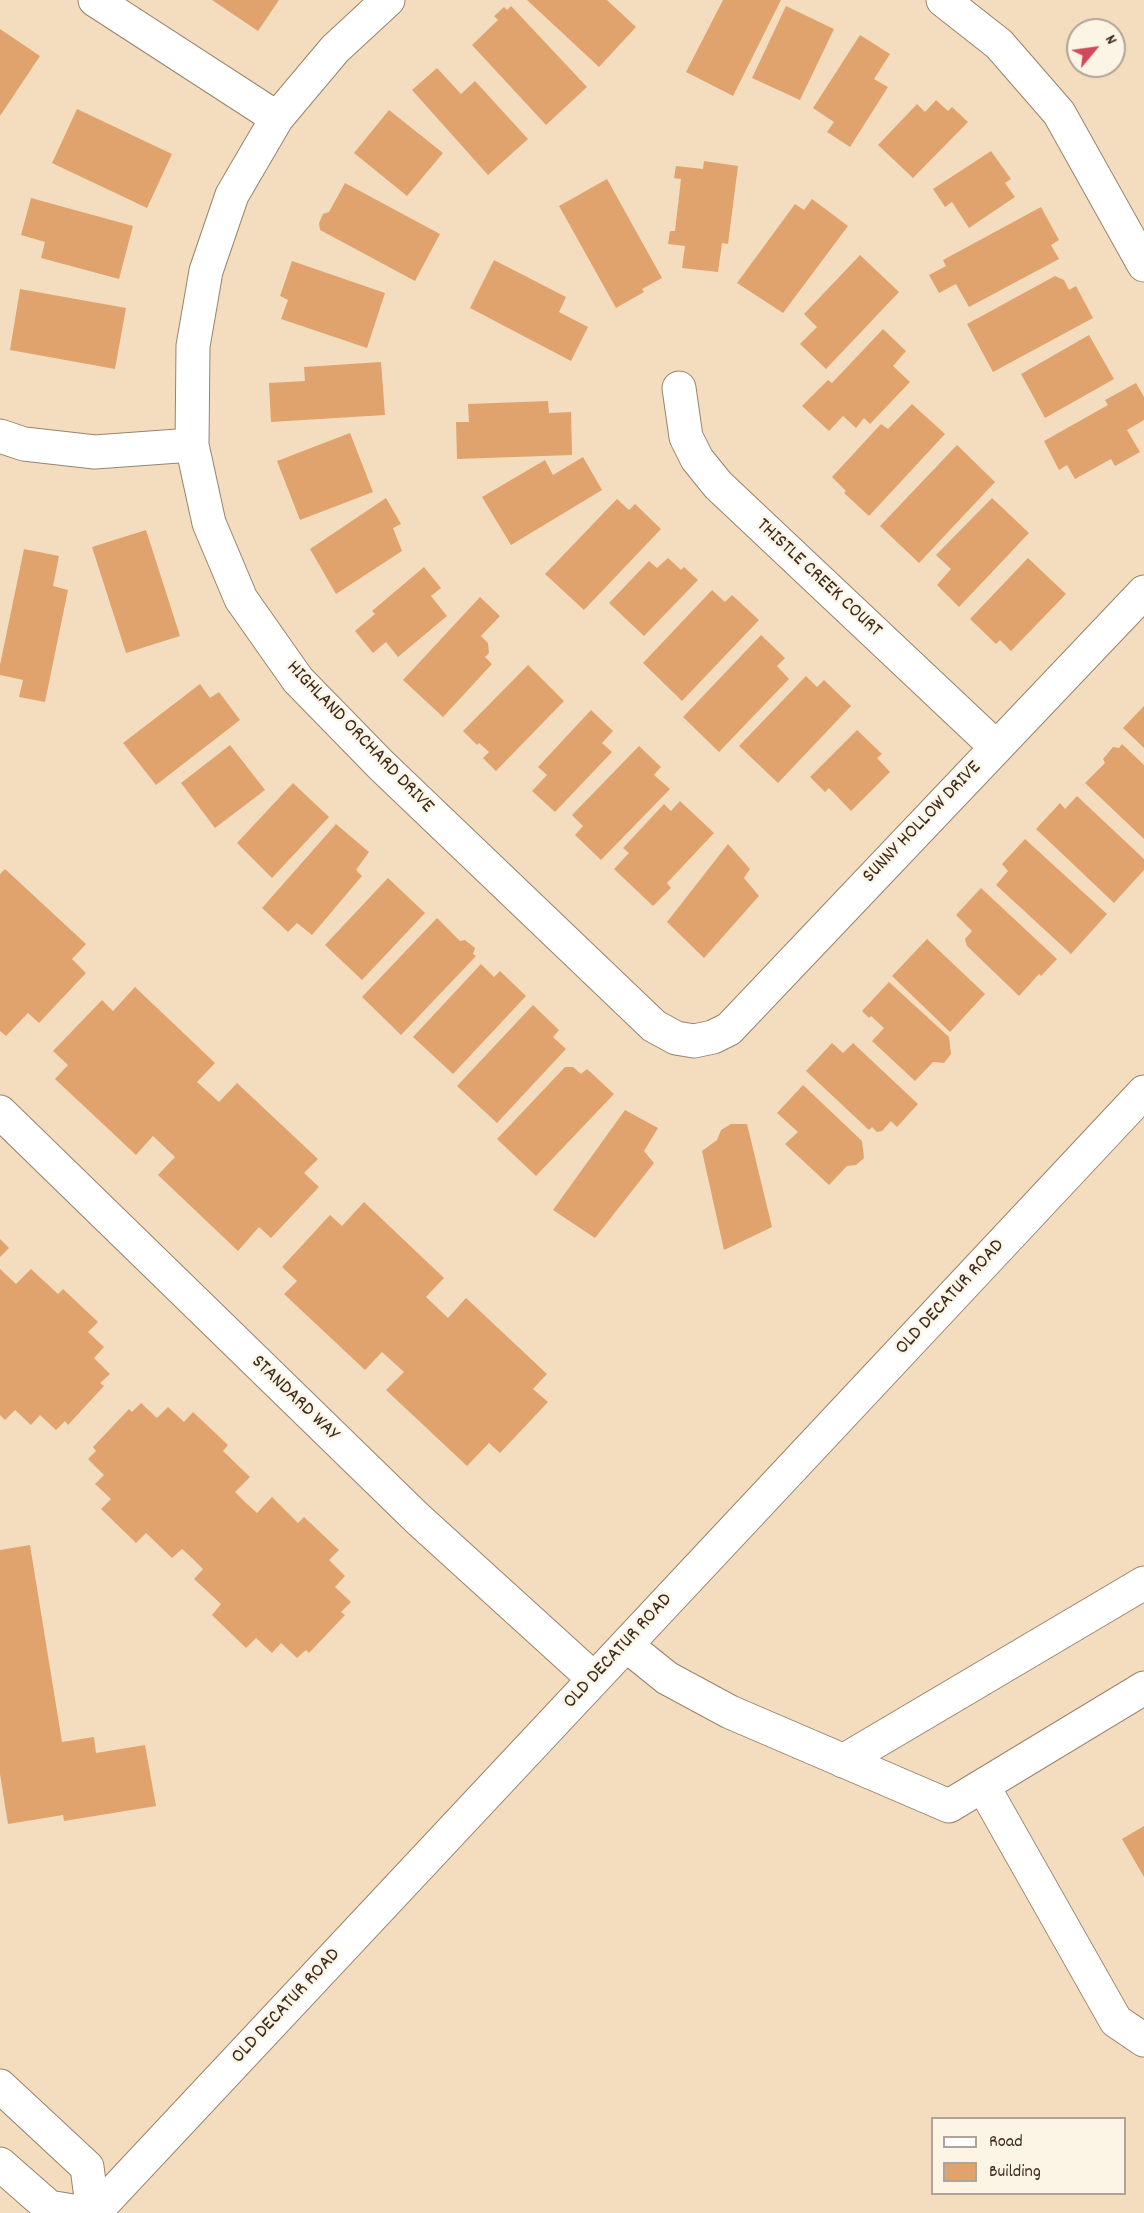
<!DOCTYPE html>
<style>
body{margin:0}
#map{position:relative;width:1144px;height:2213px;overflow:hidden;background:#f4ddbf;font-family:Dekko,sans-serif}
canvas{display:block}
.legend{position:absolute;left:931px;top:2117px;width:195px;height:78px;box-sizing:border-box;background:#fcf5e5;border:2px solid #afa495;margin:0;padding:8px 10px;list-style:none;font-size:18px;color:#3b2a1e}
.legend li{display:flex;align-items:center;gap:12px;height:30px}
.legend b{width:30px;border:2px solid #afa495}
.north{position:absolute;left:1066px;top:18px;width:60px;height:60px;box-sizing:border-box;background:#fcf5e5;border:2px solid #afa495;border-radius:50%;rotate:61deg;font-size:16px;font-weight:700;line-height:24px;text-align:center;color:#3b2a1e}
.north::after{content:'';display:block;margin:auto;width:21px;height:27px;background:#d1495b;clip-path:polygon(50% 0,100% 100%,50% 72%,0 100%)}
</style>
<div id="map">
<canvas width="1144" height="2213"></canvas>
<ul class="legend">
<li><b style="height:8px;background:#fff"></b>Road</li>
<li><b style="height:16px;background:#e0a36e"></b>Building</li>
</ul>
<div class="north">N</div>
</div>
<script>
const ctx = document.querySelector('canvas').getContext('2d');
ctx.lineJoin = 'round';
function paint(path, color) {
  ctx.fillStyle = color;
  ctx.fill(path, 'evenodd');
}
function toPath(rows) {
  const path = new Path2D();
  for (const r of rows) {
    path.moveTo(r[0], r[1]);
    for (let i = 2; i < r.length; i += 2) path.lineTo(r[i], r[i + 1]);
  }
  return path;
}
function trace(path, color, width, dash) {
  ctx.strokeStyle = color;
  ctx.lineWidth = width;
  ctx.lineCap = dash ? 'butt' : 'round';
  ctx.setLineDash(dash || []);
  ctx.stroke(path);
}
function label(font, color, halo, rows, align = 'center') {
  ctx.font = font + ' Dekko,sans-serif';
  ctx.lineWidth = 5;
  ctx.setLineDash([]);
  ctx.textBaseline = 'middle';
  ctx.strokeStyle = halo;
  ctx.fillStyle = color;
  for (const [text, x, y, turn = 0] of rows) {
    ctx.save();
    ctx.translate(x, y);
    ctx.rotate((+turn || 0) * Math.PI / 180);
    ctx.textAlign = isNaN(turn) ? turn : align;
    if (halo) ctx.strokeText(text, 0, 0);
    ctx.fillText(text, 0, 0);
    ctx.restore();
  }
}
paint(toPath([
 [212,0,279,0,258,31],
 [527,0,607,0,636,27,599,67],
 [723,0,781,0,733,96,686,72],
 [511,6,587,87,546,125,472,45,498,20,494,16,504,7,507,10],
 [786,6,834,29,800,100,752,78],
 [0,29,40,56,0,116],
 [860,35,890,54,874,79,888,87,850,147,827,132,834,122,813,108],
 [437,68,461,94,475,81,528,139,488,175,412,90],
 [936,100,948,111,952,107,968,122,913,178,878,145,917,104,925,112],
 [77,109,172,154,147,208,52,163],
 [389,110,443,153,407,196,354,153],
 [991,151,1011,179,1005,183,1015,197,969,228,952,202,945,207,933,189],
 [704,161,738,166,728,244,722,243,718,272,682,268,685,246,668,244,670,231,675,231,681,179,674,178,676,166,703,169],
 [607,179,662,278,642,289,644,292,616,308,559,206],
 [345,183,440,234,415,281,320,230,319,223,323,214,329,212],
 [31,198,133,226,119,279,41,258,45,242,21,235],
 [812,199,848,226,783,313,737,283,795,204,804,210],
 [1041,207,1059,240,1051,245,1059,259,969,307,956,284,939,293,929,275,946,266,943,260],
 [860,255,899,292,826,369,800,344,817,327,804,314],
 [494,260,566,297,559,312,588,327,571,361,470,308],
 [292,261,385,293,367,348,281,319,288,300,280,296],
 [1055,276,1064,280,1069,290,1076,286,1093,318,993,372,967,324],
 [20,289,126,308,115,369,10,350],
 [883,329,906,351,893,366,910,382,870,424,864,418,856,428,843,416,829,431,802,406,828,380,832,383],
 [1089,335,1114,379,1045,418,1021,374],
 [381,362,385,415,271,422,269,383,305,381,304,367],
 [1136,383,1144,397,1144,420,1127,430,1140,452,1115,466,1111,459,1075,479,1067,465,1059,470,1044,441,1108,405,1105,400],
 [548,401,549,413,571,412,572,455,457,459,456,422,469,422,468,404],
 [912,404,945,434,869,516,844,493,846,491,832,477,881,424,888,429],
 [350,433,373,492,300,520,277,461],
 [957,445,995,482,919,563,880,526],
 [583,457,602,490,511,545,482,497,545,460,553,475],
 [386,498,401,524,393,528,402,551,336,594,310,549],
 [992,498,1029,533,959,607,937,585,951,569,936,555],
 [617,499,629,510,635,504,661,529,584,610,545,574],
 [146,530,180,636,126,653,92,547],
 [24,549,59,556,53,586,68,590,45,702,19,697,23,680,0,675,0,665],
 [668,558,681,570,684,567,698,580,644,636,609,603,649,561,657,568],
 [1028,558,1066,594,1011,651,1000,640,996,644,970,619],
 [424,567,441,588,431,596,447,616,398,657,386,642,373,653,355,631,375,614,372,611],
 [712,590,725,602,732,595,759,620,682,701,643,663],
 [480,597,500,616,481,636,488,643,489,653,485,657,492,664,443,717,403,680],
 [761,635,785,658,777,666,789,679,719,752,683,717],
 [528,665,564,701,496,771,483,758,489,752,479,743,477,745,463,731],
 [806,676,817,687,824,680,851,706,778,783,739,746],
 [200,684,210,698,219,692,240,720,156,785,123,743],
 [1144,706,1144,748,1123,728],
 [591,710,613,731,602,743,612,752,555,812,532,791,547,775,538,767],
 [857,730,882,754,877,758,890,772,851,811,829,788,825,792,810,777],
 [1122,744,1144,765,1144,839,1085,783,1105,763,1103,759,1113,747,1119,748],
 [230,745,265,790,215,828,181,783],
 [639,746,661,767,654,775,670,789,601,860,575,835,583,826,572,815],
 [293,783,329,817,272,878,237,843],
 [1077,796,1144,859,1144,870,1114,903,1036,829,1060,803,1065,809],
 [680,801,714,833,667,883,671,888,653,906,614,869,629,853,623,848,664,804,671,811],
 [336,824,369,852,356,870,362,876,312,935,297,923,288,932,262,908],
 [1025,839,1107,914,1071,954,996,885,1008,871,1002,864],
 [728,844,750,869,744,878,759,896,704,958,667,922],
 [5,869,86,944,72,959,86,973,39,1023,28,1013,6,1036,0,1031,0,874],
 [388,878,425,913,362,980,325,945],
 [981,888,1057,959,1041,976,1039,974,1019,996,967,946,965,939,972,931,956,915],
 [437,918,460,941,465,940,475,948,473,954,476,956,401,1035,362,997],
 [927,939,985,994,950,1032,892,976],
 [481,964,494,977,500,971,526,996,453,1074,413,1037],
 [889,982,949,1037,951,1054,944,1063,933,1062,915,1081,872,1041,884,1028,871,1016,869,1018,862,1011],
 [135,987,215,1063,197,1082,219,1102,237,1083,318,1159,304,1173,319,1187,271,1238,259,1227,238,1251,158,1175,175,1157,153,1136,136,1155,55,1079,68,1065,53,1051,102,1000,113,1011],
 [533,1005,559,1030,553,1037,566,1049,497,1123,457,1086],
 [832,1043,843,1053,853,1043,918,1104,897,1127,891,1121,882,1131,877,1132,872,1127,869,1130,806,1071],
 [565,1067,573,1067,581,1074,587,1069,614,1094,536,1176,497,1139],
 [803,1085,862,1141,864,1158,856,1165,847,1166,829,1185,785,1144,798,1132,777,1113],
 [625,1110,658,1128,644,1151,654,1163,595,1238,553,1210],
 [731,1124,747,1124,772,1227,724,1250,702,1151,717,1140,721,1130],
 [364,1202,444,1278,426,1297,448,1318,466,1298,547,1374,533,1389,548,1402,500,1453,489,1443,467,1466,386,1390,404,1372,382,1352,365,1370,284,1294,297,1281,282,1267,330,1215,342,1226],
 [0,1239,9,1248,0,1257],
 [0,1269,16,1284,31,1269,58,1294,63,1289,98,1322,88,1332,104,1347,94,1358,110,1374,100,1383,104,1386,68,1425,65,1421,56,1430,40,1415,31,1425,15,1410,5,1420,0,1415],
 [141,1403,157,1418,168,1407,184,1422,193,1412,228,1445,223,1451,250,1477,235,1492,246,1503,257,1513,272,1497,298,1523,304,1517,339,1550,329,1560,345,1576,335,1587,351,1602,341,1612,345,1615,309,1653,306,1650,297,1658,281,1643,272,1653,256,1638,246,1648,212,1615,221,1604,194,1579,203,1569,193,1559,182,1549,172,1558,146,1533,136,1543,101,1509,111,1499,95,1484,104,1475,88,1459,96,1451,93,1447,129,1409,132,1412],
 [30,1545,62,1742,94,1737,96,1753,145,1745,156,1806,64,1821,63,1815,8,1824,0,1774,0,1550],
 [1144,1826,1144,1877,1122,1839]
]), '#e0a36e');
const minor = toPath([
 [95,0,277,118],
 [388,0,335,49,277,118,232,195,206,271,193,346,192,445,209,523,241,599,298,680,381,765,654,1026,676,1038,694,1041,713,1037,729,1029,1144,592],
 [943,0,999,44,1059,113,1144,265],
 [679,388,686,437,697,459,718,485,995,746],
 [0,436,24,444,95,452,192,445],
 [0,1112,418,1519,594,1679],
 [626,1645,667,1678,730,1712,949,1806,1144,1688],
 [843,1761,1144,1583],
 [983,1786,1116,2021,1144,2040],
 [0,2086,87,2167,93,2213],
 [0,2164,49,2207,84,2213],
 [94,2213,1144,1092]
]);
trace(minor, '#98846e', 35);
trace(minor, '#fff', 33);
label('20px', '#3b2a1e', '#fcf5e5', [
 ["THISTLE CREEK COURT",818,579,43],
 ["HIGHLAND ORCHARD DRIVE",359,738,46],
 ["SUNNY HOLLOW DRIVE",923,823,-46],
 ["OLD DECATUR ROAD",951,1298,-47],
 ["STANDARD WAY",294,1399,44],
 ["OLD DECATUR ROAD",619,1652,-47],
 ["OLD DECATUR ROAD",287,2007,-47]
]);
</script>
